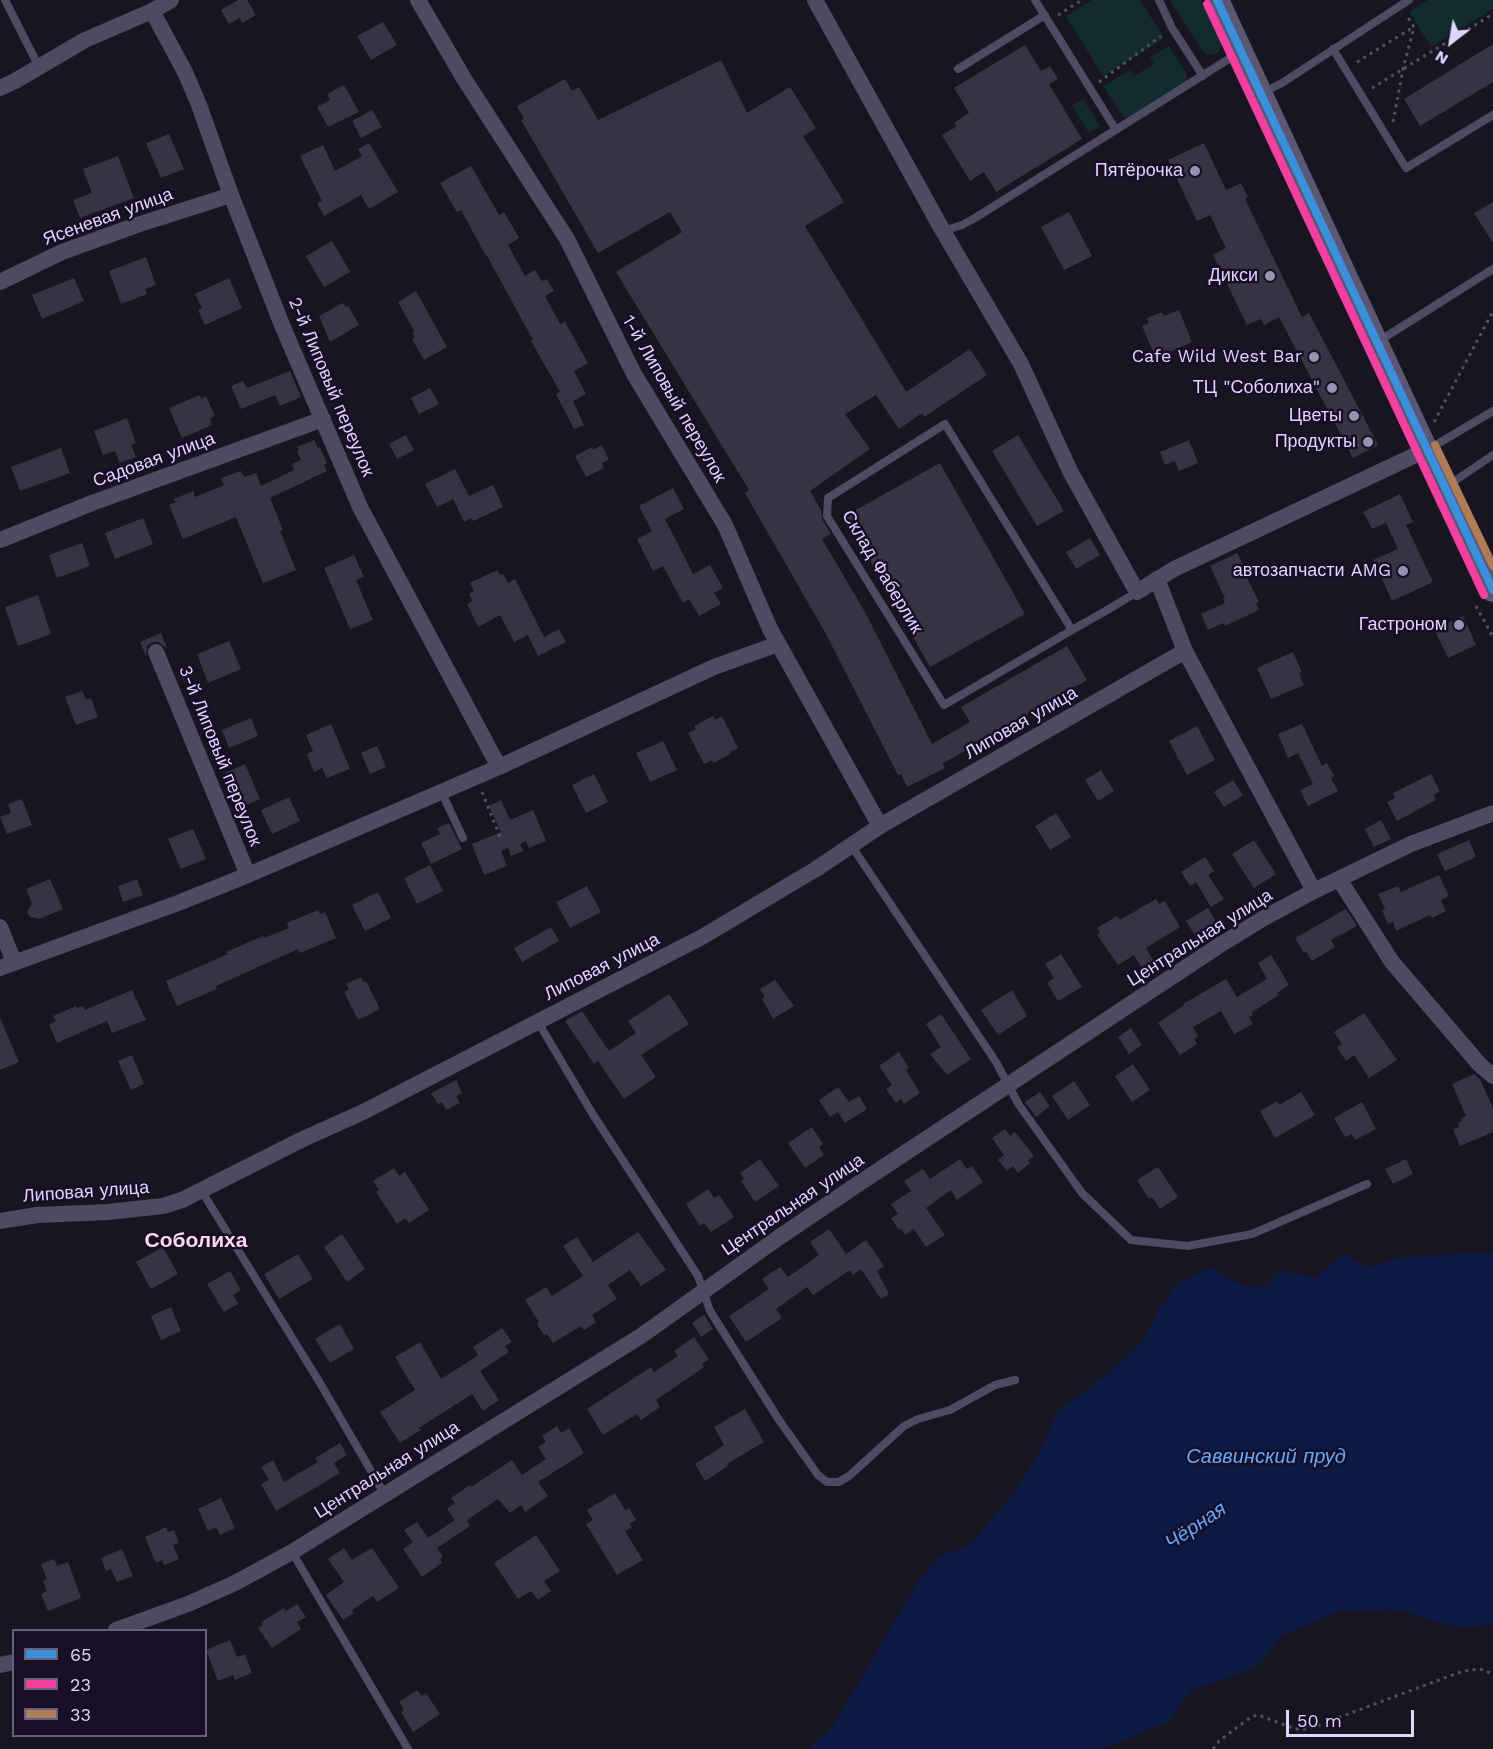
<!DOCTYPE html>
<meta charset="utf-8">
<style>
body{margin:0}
#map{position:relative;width:1493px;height:1749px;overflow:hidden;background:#181521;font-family:"Work Sans",sans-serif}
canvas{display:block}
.legend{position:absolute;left:12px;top:1629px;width:195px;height:108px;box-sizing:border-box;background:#160f27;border:2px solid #665f7d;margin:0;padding:8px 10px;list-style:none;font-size:18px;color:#dfd6ff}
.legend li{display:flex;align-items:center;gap:12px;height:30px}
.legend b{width:30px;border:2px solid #665f7d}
.north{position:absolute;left:1421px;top:12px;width:60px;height:60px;-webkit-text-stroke:4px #160f27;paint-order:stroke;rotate:211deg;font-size:16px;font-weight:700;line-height:24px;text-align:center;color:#dfd6ff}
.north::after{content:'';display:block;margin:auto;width:21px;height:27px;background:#dfd6ff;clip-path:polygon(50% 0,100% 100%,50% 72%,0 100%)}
.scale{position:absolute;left:1286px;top:1710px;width:128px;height:27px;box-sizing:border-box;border:3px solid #dfd6ff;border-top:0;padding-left:8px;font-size:18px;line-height:21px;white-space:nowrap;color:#dfd6ff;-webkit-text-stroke:4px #160f27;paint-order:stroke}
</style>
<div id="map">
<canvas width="1493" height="1749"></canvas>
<ul class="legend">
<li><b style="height:8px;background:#3a90db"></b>65</li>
<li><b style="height:8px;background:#f240a1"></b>23</li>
<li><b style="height:8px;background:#b07c57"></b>33</li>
</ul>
<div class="north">N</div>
<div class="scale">50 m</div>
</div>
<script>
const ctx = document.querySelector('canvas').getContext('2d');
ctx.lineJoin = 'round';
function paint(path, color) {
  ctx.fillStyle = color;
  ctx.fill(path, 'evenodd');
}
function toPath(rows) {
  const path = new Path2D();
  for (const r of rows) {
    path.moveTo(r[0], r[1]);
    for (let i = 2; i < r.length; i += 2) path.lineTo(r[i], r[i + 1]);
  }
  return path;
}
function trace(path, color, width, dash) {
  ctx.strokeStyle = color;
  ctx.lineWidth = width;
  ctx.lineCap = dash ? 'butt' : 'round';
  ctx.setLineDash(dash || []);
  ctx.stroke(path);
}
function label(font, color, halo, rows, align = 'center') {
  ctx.font = font + ' "Work Sans",sans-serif';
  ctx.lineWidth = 5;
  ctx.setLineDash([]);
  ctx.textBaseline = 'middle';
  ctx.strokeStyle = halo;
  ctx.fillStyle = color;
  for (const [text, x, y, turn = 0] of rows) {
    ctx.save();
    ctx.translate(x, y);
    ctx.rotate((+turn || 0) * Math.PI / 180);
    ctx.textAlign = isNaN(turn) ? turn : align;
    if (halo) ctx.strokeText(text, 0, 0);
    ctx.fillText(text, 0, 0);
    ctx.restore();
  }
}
paint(toPath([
 [1092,0,1140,0,1164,38,1103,76,1066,16],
 [1170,0,1201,0,1221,42,1221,46,1218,53,1208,55,1201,49],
 [1428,0,1493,0,1493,9,1431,47,1409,12],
 [1169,46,1187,74,1187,80,1129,117,1123,117,1103,86,1130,70,1134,76,1154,64,1150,57],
 [1083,99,1100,126,1089,133,1072,106]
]), '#132b2f');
paint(toPath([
 [1493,1252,1493,1625,1458,1628,1398,1610,1340,1611,1283,1635,1255,1668,1190,1691,1169,1722,1102,1749,809,1749,833,1726,920,1578,939,1557,969,1545,1015,1492,1044,1443,1056,1413,1111,1371,1145,1338,1160,1307,1178,1283,1211,1267,1240,1285,1265,1287,1282,1270,1315,1278,1345,1254,1368,1268,1398,1257]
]), '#0b1943');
paint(toPath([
 [238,0,247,0,256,15,242,23,240,18,229,24,221,10],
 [383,22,397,45,371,60,357,36],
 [1493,44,1493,82,1420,126,1404,99],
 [1025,45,1041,71,1050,66,1058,79,1049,84,1082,139,996,192,984,172,970,181,942,135,956,127,954,123,969,113,954,88],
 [721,60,747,113,790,87,816,128,803,136,844,202,805,226,906,392,970,349,987,375,924,417,922,413,899,429,876,395,845,414,870,449,810,491,821,510,822,519,831,534,822,539,865,612,932,744,970,722,961,707,1067,646,1087,680,942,764,945,768,907,787,901,774,898,775,826,634,745,493,749,490,616,272,682,232,670,212,598,253,521,120,524,119,517,106,565,79,572,91,579,87,598,120],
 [344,85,359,112,328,127,317,107,330,100,327,94],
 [372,110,382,127,361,138,352,121],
 [169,134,184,169,161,178,146,143],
 [369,143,398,192,369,209,361,195,324,216,317,203,322,201,300,156,323,145,335,171,362,156,358,149],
 [1204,143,1226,190,1241,183,1248,197,1245,199,1302,317,1309,313,1378,445,1353,458,1279,317,1264,325,1261,319,1247,325,1213,255,1226,248,1210,215,1197,221,1168,160],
 [118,156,134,198,80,218,73,200,92,193,83,169],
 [471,166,499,215,504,212,519,238,508,245,525,276,535,270,542,281,547,279,554,291,545,296,560,324,565,322,588,363,574,371,586,394,573,401,584,425,574,429,556,394,560,392,531,341,533,340,487,256,486,256,461,210,457,212,440,183],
 [1493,202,1493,243,1474,213],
 [1069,212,1092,256,1064,270,1041,227],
 [332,241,350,272,324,287,306,256],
 [146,257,156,285,145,289,147,294,121,304,109,271],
 [74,278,84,301,42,319,32,295],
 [229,278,242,308,205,325,198,310,202,308,195,294],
 [416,291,447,347,424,360,412,339,415,337,412,332,414,331,398,302],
 [343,303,346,307,348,306,359,325,330,342,319,316],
 [1179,310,1192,342,1156,358,1142,326,1149,323,1147,318,1162,312,1164,316],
 [290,371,301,397,280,406,275,395,241,409,231,386,243,381,247,388],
 [430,388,439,404,419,414,411,398],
 [200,395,201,399,206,396,215,416,210,418,212,425,182,438,169,408],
 [127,418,136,443,131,445,136,457,120,463,115,451,103,455,94,431],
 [406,435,414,450,397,459,389,444],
 [1018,435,1064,511,1037,526,992,451],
 [314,440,318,448,320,447,327,463,324,465,327,471,270,498,283,530,280,531,296,570,263,583,236,517,183,539,169,505,176,502,174,499,193,491,195,497,224,485,221,478,241,471,244,477,256,473,261,486,294,470,292,464,301,460,297,451,299,450,297,447],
 [1189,440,1198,463,1179,471,1175,461,1165,465,1160,452],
 [602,445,609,460,602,463,604,468,586,477,575,456,592,447,593,450],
 [61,448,70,473,20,491,11,467],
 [940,463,1025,614,930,667,845,516],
 [455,469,469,496,493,485,503,507,473,521,471,518,464,522,453,499,437,507,425,484],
 [673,488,684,509,665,519,693,574,710,565,723,588,714,593,721,604,699,616,689,599,683,603,663,566,653,571,637,539,652,531,639,506],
 [1400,494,1413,522,1406,525,1433,582,1392,601,1373,560,1398,549,1386,523,1372,529,1363,512],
 [143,518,153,544,115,559,105,533],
 [1090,538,1100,555,1076,569,1066,552],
 [82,543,90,566,57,578,49,555],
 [1237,553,1247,573,1245,574,1259,602,1256,603,1259,610,1225,626,1224,623,1208,630,1201,614,1225,603,1223,599,1225,598,1210,566],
 [354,555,364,577,356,580,373,620,350,629,324,568],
 [497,570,500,575,503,574,508,583,515,579,544,637,559,629,566,642,538,656,528,635,514,642,500,615,478,627,467,604,473,601,469,594,474,591,470,583],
 [38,595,51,634,18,646,5,607],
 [1463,616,1476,645,1448,658,1434,629],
 [161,633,167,648,158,642,153,642,147,646,146,656,140,642],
 [229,641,241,669,208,683,197,654],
 [1293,652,1302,672,1299,673,1304,685,1271,699,1257,668],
 [82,691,86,700,91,698,98,717,76,725,65,697],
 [713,716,715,720,722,716,738,748,730,752,731,754,713,763,712,760,704,764,688,733,696,729,694,726],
 [251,718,258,736,229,748,222,730],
 [331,724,350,769,327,778,322,768,314,772,307,754,313,751,306,735],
 [1302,724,1322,766,1327,763,1334,776,1331,778,1338,791,1308,806,1300,790,1313,784,1298,753,1288,758,1278,734],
 [1197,726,1215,760,1187,775,1169,741],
 [663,741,677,770,650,782,636,753],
 [377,746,386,767,370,774,361,753],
 [245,764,260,799,240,808,225,773],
 [1101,770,1114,791,1098,801,1085,780],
 [594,774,608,802,586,813,572,785],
 [1431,774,1440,791,1434,795,1436,800,1397,821,1387,802,1395,798,1393,793],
 [1233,780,1243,795,1224,807,1214,792],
 [289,797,300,821,272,834,261,810],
 [22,799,32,825,7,834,0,817,11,813,8,804],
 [501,800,510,820,533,810,546,841,529,848,526,841,520,844,523,851,511,856,508,848,501,851,507,866,484,875,472,844,501,832,489,806],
 [1056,813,1071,837,1050,850,1035,826],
 [1381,820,1391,839,1374,847,1365,829],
 [449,823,462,849,431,864,421,843,440,834,437,828],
 [193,829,206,859,181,869,168,839],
 [1254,840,1276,874,1254,888,1232,854],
 [1469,840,1476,857,1445,871,1437,854],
 [1205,857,1214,871,1208,875,1224,899,1211,907,1196,882,1190,886,1181,872],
 [430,865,443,891,417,904,404,878],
 [1439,875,1449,896,1441,900,1446,911,1432,918,1430,915,1396,931,1393,922,1388,924,1382,910,1385,909,1378,894,1398,886,1401,892],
 [50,879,63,909,39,919,30,917,27,912,32,903,26,889],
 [137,879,143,895,123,902,118,886],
 [587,886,601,912,570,928,556,902],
 [378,892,391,918,365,931,352,905],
 [1156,899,1159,904,1165,901,1180,927,1146,948,1155,963,1143,970,1134,955,1118,965,1097,935,1100,933,1097,928,1117,916,1120,920],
 [1208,908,1218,925,1197,938,1186,921],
 [1346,909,1357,926,1331,940,1335,947,1312,961,1306,952,1304,953,1295,938],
 [318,910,320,914,325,912,336,938,300,953,298,949,216,986,217,989,177,1006,166,981,228,954,226,952,263,936,264,938,289,928,287,923],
 [551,927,559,941,522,962,514,948],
 [1061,954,1082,987,1058,1001,1047,983,1054,978,1045,964],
 [1271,955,1289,985,1277,993,1279,995,1252,1012,1253,1015,1249,1017,1253,1024,1234,1034,1221,1011,1193,1027,1198,1036,1194,1039,1197,1044,1180,1055,1158,1023,1184,1005,1183,1004,1226,979,1237,997,1267,979,1258,963],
 [361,977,364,982,366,981,380,1009,358,1020,344,992,349,989,346,984],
 [775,980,794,1006,773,1019,762,999,765,997,760,989],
 [132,990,146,1020,112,1033,107,1021,57,1043,49,1024,56,1021,53,1016,76,1006,77,1008,83,1006,85,1010],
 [1012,990,1027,1016,998,1035,981,1010],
 [669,994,689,1024,641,1055,656,1077,624,1099,598,1061,594,1064,565,1021,582,1011,609,1051,636,1033,628,1021],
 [1364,1013,1397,1060,1369,1078,1354,1055,1346,1061,1337,1047,1342,1044,1334,1032],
 [941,1014,971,1059,947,1075,930,1054,941,1047,926,1024],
 [0,1018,19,1062,0,1070],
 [1131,1028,1142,1045,1129,1054,1118,1037],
 [899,1052,909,1068,906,1070,920,1093,904,1104,901,1099,896,1103,886,1089,892,1085,879,1066],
 [132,1055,144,1084,131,1090,118,1061],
 [1133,1064,1150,1090,1132,1102,1115,1076],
 [1474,1074,1480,1079,1493,1108,1493,1132,1460,1146,1453,1129,1459,1127,1458,1123,1462,1121,1461,1118,1466,1116,1452,1084],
 [456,1080,462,1093,456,1096,460,1103,446,1110,442,1102,438,1104,431,1093],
 [1074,1081,1090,1105,1068,1120,1052,1096],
 [838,1087,849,1102,859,1096,867,1109,845,1123,838,1112,830,1117,819,1100],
 [1040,1092,1050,1106,1036,1117,1025,1102],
 [1301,1092,1315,1115,1275,1138,1260,1111,1277,1101,1279,1105],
 [1362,1102,1376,1129,1355,1140,1352,1134,1345,1137,1334,1118],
 [812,1127,823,1144,819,1147,824,1155,805,1168,788,1143],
 [1005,1129,1010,1136,1015,1132,1034,1156,1028,1160,1030,1163,1018,1173,1013,1166,1007,1171,998,1160,1004,1155,992,1138],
 [760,1159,779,1186,755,1202,741,1181,744,1179,740,1173],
 [960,1159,967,1169,972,1166,983,1182,957,1200,951,1190,926,1208,945,1235,926,1247,914,1229,905,1235,901,1229,899,1230,891,1218,898,1214,891,1204,911,1191,904,1181,923,1169,930,1179],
 [1406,1159,1413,1174,1393,1184,1385,1169],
 [1158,1167,1178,1197,1160,1209,1152,1197,1149,1199,1137,1180],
 [394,1168,399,1176,405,1172,429,1210,409,1223,405,1218,397,1224,376,1192,379,1190,373,1181],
 [708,1189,714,1198,719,1195,734,1217,711,1232,704,1223,700,1226,686,1204],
 [829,1229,846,1254,866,1240,884,1266,877,1271,889,1294,881,1299,861,1269,853,1275,850,1270,813,1295,807,1287,776,1309,782,1318,746,1342,729,1316,769,1289,762,1279,780,1267,788,1277,819,1255,810,1242],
 [638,1232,666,1270,641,1286,630,1270,608,1285,617,1299,592,1315,596,1322,584,1330,581,1326,553,1343,547,1334,544,1335,537,1324,539,1322,525,1300,546,1287,552,1296,583,1276,563,1246,577,1237,593,1262],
 [342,1234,365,1269,347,1282,324,1247],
 [163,1247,178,1274,151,1289,136,1262],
 [298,1254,313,1279,279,1299,264,1274],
 [230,1271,241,1290,233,1295,238,1304,224,1312,207,1284],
 [171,1307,181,1331,161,1340,151,1316],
 [704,1315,713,1329,701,1337,692,1323],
 [340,1324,354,1349,330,1363,315,1339],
 [502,1328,512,1342,505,1346,509,1352,480,1371,499,1400,483,1411,472,1394,419,1428,421,1430,400,1443,380,1412,415,1390,395,1357,420,1342,441,1379,474,1358,478,1355,473,1347],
 [694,1337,709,1359,702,1364,704,1367,656,1400,660,1407,641,1420,637,1414,603,1435,587,1409,651,1367,654,1372,678,1356,674,1351],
 [745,1409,764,1442,727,1464,728,1466,705,1481,695,1464,724,1445,714,1427],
 [557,1426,561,1433,569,1428,584,1453,538,1482,548,1496,525,1512,521,1505,510,1513,498,1499,467,1520,470,1526,437,1548,443,1557,440,1559,442,1563,422,1577,403,1549,413,1542,404,1530,417,1522,428,1538,455,1520,447,1509,455,1503,451,1498,470,1485,471,1487,512,1460,522,1475,546,1459,538,1447,546,1442,542,1436],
 [340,1443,347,1455,334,1463,340,1473,276,1511,261,1484,269,1480,261,1467,273,1460,284,1482,318,1462,315,1458],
 [615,1493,625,1510,629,1508,636,1520,629,1524,632,1528,625,1531,643,1560,617,1575,586,1524,593,1520,587,1510],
 [221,1498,235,1528,220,1535,216,1527,208,1531,198,1509],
 [166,1527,168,1532,174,1530,179,1543,173,1545,179,1559,164,1565,162,1560,156,1563,145,1537],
 [536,1535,560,1571,544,1581,551,1591,538,1600,531,1591,518,1599,494,1563],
 [344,1548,352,1560,372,1548,399,1588,377,1602,373,1596,352,1610,354,1613,343,1620,326,1595,344,1582,328,1559],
 [122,1549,133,1576,117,1582,111,1569,106,1571,101,1558],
 [54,1559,57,1566,68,1562,81,1598,48,1611,41,1594,47,1591,43,1581,47,1579,41,1564],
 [297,1604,306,1617,297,1622,301,1629,272,1648,258,1628,263,1625,261,1622,284,1608,286,1611],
 [230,1640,237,1657,245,1654,252,1673,235,1680,233,1675,218,1681,206,1650],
 [417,1690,422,1696,426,1693,440,1714,413,1732,401,1712,404,1710,399,1702]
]), '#383343');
trace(toPath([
 [1058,15,1082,0],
 [1357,62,1412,28],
 [1099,82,1161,36],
 [1372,88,1493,14],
 [1393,122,1403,69,1414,27,1407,16],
 [1434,422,1493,311],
 [1476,606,1493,637],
 [482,792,500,837],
 [1213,1749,1219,1741,1251,1717,1258,1715,1295,1729,1308,1729,1463,1671,1480,1669,1493,1674]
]), '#495362', 3, [3, 4.5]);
trace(toPath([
 [5,0,39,67],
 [1035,0,1116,130],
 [1159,0,1172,28,1203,76],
 [1333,49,1406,168,1493,115],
 [958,69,1045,15],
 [1262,93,1282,83,1409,0],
 [943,231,962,225,975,218,1240,52],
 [1379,341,1493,269],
 [1429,449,1493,411],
 [1447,486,1493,455],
 [1072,630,945,424,828,498,827,516,944,705,1072,630,1109,609,1137,592],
 [441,791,463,838],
 [851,845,996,1062,1019,1105,1082,1193,1131,1240,1188,1246,1252,1234,1367,1184],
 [538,1022,592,1113,698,1276,710,1311,779,1420,818,1475,827,1482,839,1482,849,1476,904,1426,918,1419,950,1410,995,1385,1015,1380],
 [201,1190,320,1383,385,1495],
 [292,1552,408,1749]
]), '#4e4a62', 8);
trace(toPath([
 [418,0,463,77,567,239,634,374,725,525,770,629,880,826],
 [815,0,943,231,1021,364,1070,471,1137,592,1174,569,1426,450],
 [152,11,185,72,199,105,231,195,282,325,360,507,499,767],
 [0,88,15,81,85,40,152,11,171,0],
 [0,282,62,252,137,225,231,195],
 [0,540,92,503,323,419],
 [1157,579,1185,651,1314,891],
 [156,652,248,875],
 [1339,879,1392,962,1480,1065,1493,1076],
 [0,927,14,962],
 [0,968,178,903,248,875,499,767,714,667,778,644],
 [0,1221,37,1215,108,1212,163,1206,182,1200,301,1140,363,1112,702,937,816,869,880,826,1185,651],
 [116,1630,188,1604,235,1583,292,1552,641,1336,778,1238,855,1186,1220,945,1264,918,1314,891,1411,844,1493,813],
 [0,1665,14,1662]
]), '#4e4a62', 16);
trace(toPath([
 [1217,0,1420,437,1493,590]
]), '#5b5674', 24);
trace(toPath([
 [1217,0,1493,590]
]), '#3a90db', 8);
trace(toPath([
 [1207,4,1484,595]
]), '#f240a1', 8);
trace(toPath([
 [1435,445,1493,566]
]), '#b07c57', 8);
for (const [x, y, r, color] of [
 [1195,171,6,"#9992b1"],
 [1270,276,6,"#9992b1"],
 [1314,357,6,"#9992b1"],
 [1332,388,6,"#9992b1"],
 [1354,416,6,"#9992b1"],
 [1368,442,6,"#9992b1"],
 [1403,571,6,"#9992b1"],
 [1459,625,6,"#9992b1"]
]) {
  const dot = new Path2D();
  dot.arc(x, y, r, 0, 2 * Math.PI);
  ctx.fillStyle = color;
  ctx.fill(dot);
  trace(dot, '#160f27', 2);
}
label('18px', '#dfd6ff', '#160f27', [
 ["Пятёрочка",1183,171],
 ["Дикси",1258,276],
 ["Cafe Wild West Bar",1302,357],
 ["ТЦ \"Соболиха\"",1320,388],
 ["Цветы",1342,416],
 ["Продукты",1356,442],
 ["автозапчасти AMG",1391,571],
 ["Гастроном",1447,625]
], 'right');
label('18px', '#dfd6ff', '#160f27', [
 ["Ясеневая улица",108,217,-20],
 ["2-й Липовый переулок",331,387,67],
 ["1-й Липовый переулок",674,399,60],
 ["Садовая улица",154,460,-20],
 ["Склад Фаберлик",882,572,59],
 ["Липовая улица",1021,723,-30],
 ["3-й Липовый переулок",220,756,68],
 ["Центральная улица",1200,938,-32],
 ["Липовая улица",602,967,-27],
 ["Липовая улица",86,1192,-4],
 ["Центральная улица",793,1205,-34],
 ["Центральная улица",387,1470,-32]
]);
label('italic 20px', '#64a6ff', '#160f27', [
 ["Саввинский пруд",1266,1457],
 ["Чёрная",1196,1526,-34]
]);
label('bold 21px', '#ffd8ec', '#160f27', [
 ["Соболиха",196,1241]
]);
</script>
